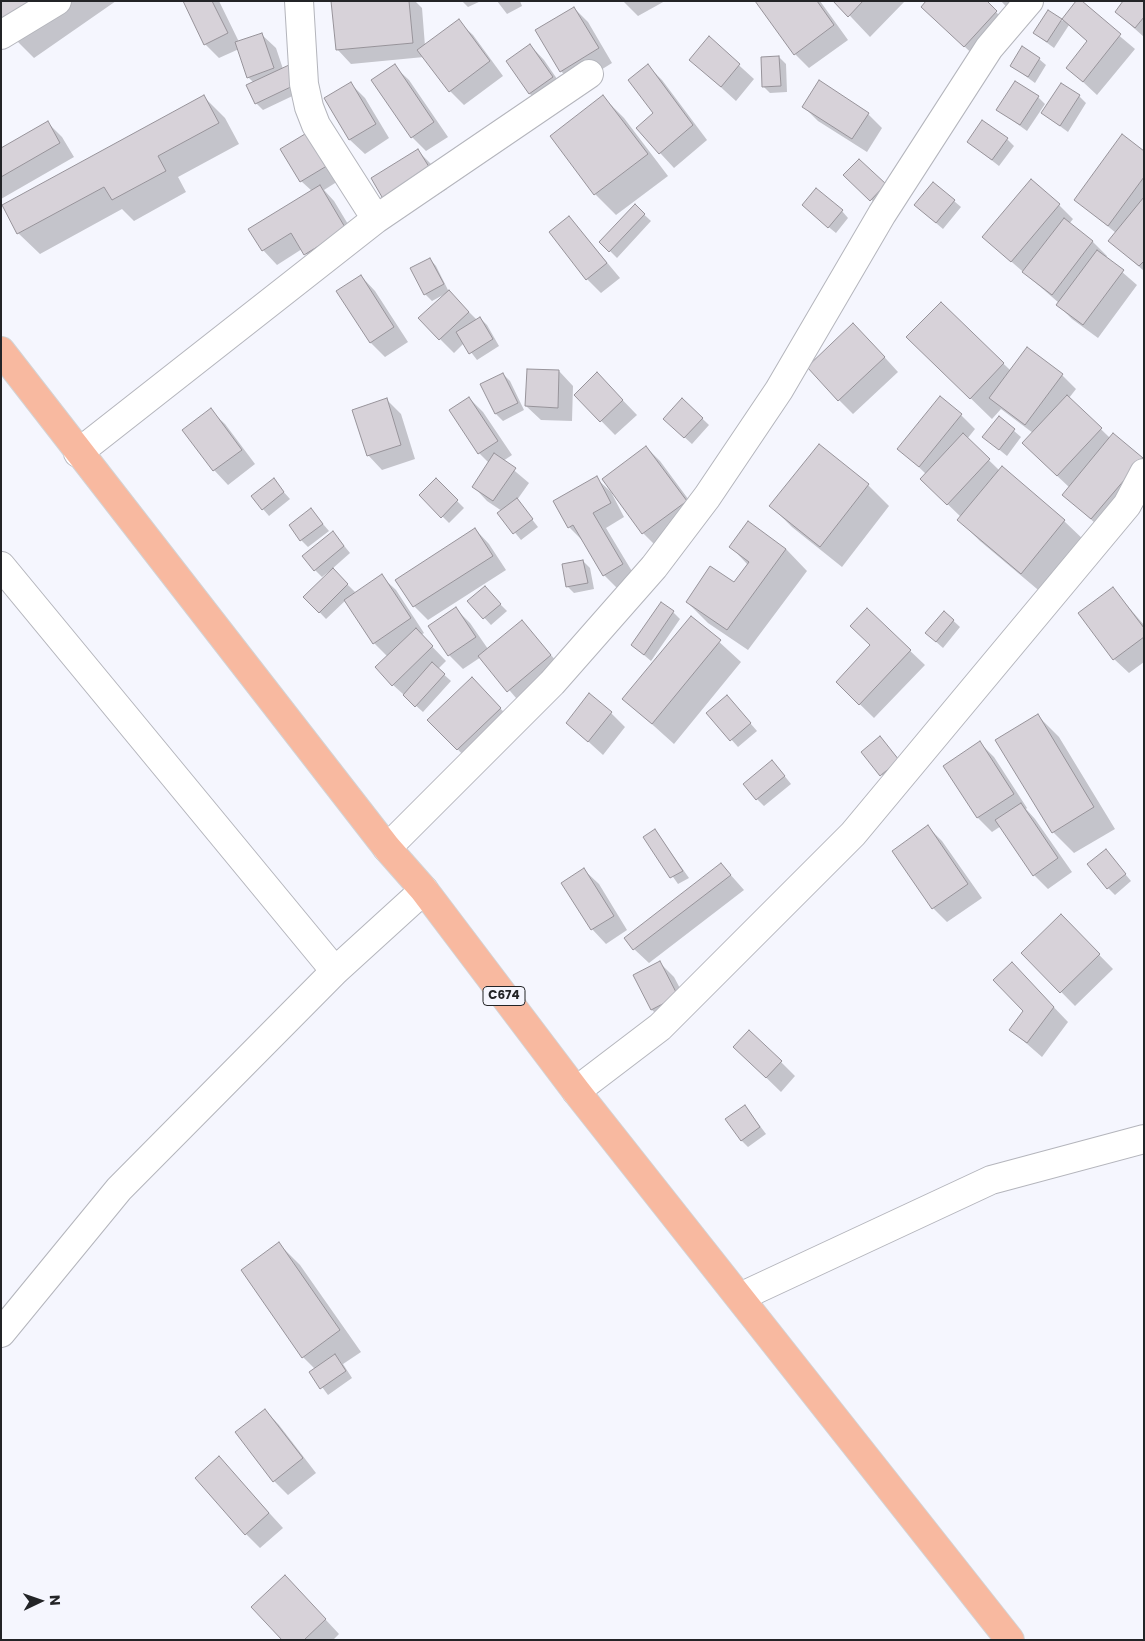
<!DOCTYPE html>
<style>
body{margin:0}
#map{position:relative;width:1145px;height:1641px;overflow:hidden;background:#f5f6fe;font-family:Poppins,sans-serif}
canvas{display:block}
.frame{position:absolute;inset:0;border:2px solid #232427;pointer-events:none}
.north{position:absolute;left:15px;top:1576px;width:50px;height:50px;-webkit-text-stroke:4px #f5f6fe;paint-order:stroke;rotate:87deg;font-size:14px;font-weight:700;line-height:20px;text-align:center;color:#232427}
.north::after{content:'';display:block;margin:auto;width:18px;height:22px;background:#232427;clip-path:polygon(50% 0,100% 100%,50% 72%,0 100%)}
</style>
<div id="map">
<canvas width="1145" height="1641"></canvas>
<div class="frame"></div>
<div class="north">N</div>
</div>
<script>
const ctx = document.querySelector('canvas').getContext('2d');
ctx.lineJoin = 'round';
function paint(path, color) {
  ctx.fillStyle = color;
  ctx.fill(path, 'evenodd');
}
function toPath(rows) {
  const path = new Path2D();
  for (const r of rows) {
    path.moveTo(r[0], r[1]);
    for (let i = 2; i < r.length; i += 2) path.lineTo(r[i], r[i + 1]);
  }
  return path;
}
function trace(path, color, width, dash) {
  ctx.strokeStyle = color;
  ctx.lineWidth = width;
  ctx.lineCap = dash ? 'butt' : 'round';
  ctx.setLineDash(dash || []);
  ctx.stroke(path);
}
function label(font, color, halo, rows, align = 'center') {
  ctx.font = font + ' Poppins,sans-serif';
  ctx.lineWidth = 4.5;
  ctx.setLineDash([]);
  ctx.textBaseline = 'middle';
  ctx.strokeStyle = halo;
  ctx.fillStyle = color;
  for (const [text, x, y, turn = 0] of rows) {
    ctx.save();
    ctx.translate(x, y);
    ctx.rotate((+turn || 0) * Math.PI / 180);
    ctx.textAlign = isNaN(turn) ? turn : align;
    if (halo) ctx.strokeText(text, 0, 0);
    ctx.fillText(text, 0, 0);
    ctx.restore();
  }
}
paint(toPath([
 [1,1,116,1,34,58,7,31],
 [184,1,219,1,239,42,261,34,276,48,283,69,303,91,263,110,256,103,248,86,254,83,248,77,239,49,219,58,205,44],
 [332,1,415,1,422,8,425,46,458,21,473,35,503,76,464,105,450,91,424,57,351,64,337,49],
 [462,1,481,1,468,7],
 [497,1,520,1,522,6,507,14],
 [623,1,665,1,638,16],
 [756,1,820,1,848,40,809,68,795,54],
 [836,1,905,1,870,37],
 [1001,1,1028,1,1014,15],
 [1078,1,1135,49,1097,95,1068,68,1088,42,1069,25,1054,48,1034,33,1048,12,1062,21],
 [1144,1,1144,37,1116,12],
 [574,8,588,22,612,63,575,86,561,71],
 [996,12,1010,26,979,60,937,21],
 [709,38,754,79,736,101,691,60],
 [530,45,544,60,566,92,545,108,530,94,508,61],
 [779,57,786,64,787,92,770,93,763,86],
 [1039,59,1046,65,1035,83,1012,66],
 [394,66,409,80,448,137,426,151,412,137],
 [648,66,662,80,707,140,674,168,637,128,655,113],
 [351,84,365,98,389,138,365,154,350,140,326,99],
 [1079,96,1086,103,1068,132,1042,113],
 [204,97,225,118,239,144,178,177,186,192,134,221,122,209,40,254,18,233],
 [603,97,624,118,668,176,616,215,595,194],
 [1038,97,1045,104,1027,131,998,110],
 [804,107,868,114,882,128,867,152,818,121],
 [48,123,62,137,74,157,1,199,1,149],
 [310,133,343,178,324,190,334,201,360,244,319,268,302,249,277,265,263,250,312,191,301,181],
 [1007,139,1014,146,999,166,968,142],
 [417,150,432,165,447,189,402,217],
 [1144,152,1144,271,1110,241,1116,233,1076,200],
 [859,160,892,192,878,206,845,175],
 [954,201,961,207,943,229,923,212],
 [1059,205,1073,219,1069,224,1093,242,1107,256,1106,258,1137,285,1098,338,1072,319,1058,305,1059,303,983,237],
 [635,206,651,221,617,258,601,242],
 [842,211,848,218,836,233,810,212],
 [569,217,620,278,601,293,587,279],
 [430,259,436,266,449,292,477,320,480,318,487,325,499,346,477,360,464,343,454,353,440,339,445,294,432,301,425,294],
 [361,276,375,291,408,342,385,357,370,342],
 [941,303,1010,370,1062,375,1076,389,1069,398,1110,438,1113,434,1144,460,1106,533,1064,495,1069,487,1037,457,1033,433,1001,409,992,419,929,358],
 [868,339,898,372,853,414,839,400],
 [559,371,573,386,572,421,541,420,526,406],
 [503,374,510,381,524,410,503,421,496,414,482,384],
 [611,388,637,415,615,435,576,395],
 [469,398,483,412,512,455,503,461,529,483,517,500,538,527,521,540,499,513,502,511,487,501,473,486,489,463,479,453],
 [387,400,401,414,415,459,382,470,368,455],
 [683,400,709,425,692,444,672,426],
 [210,410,225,424,255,464,228,485,214,470,184,430],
 [961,415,975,429,967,439,1000,471,1002,468,1064,521,1086,542,1043,594,980,541,959,520,961,517,936,493,926,474,899,448],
 [999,418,1021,437,1007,456,991,443],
 [819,445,868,485,889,506,842,567,792,527,771,506],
 [646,447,660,461,700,515,657,547,643,533],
 [596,478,611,492,624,517,606,528,636,578,618,589,604,575,583,541,569,527],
 [273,480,290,499,269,516,263,509],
 [436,480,464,508,449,523,421,495],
 [311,510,329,531,308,547,301,540],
 [475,529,489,544,506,570,428,620,414,606],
 [333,532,350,553,332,569,356,593,381,576,396,590,424,633,421,635,446,661,438,669,451,681,423,712,393,685,388,657,374,643,346,600,326,619,305,597,333,570,332,569,322,577,315,570],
 [731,547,786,549,807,571,748,650,708,623,687,602,735,584,748,565],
 [583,561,590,568,594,589,574,593,567,586],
 [1113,589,1144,625,1144,662,1129,673,1114,659,1080,613],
 [491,595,507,611,491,625,469,601],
 [456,609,470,623,488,649,522,622,564,670,522,705,481,657,463,669,449,655],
 [867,610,925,665,874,718,837,682,872,646],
 [673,612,680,619,651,661,632,645],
 [944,612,960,627,943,648,934,640],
 [692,617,741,662,674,744,624,699],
 [486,693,514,723,472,764,429,720],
 [733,703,757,731,738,747,708,713],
 [611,713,625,727,603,755,568,723],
 [1038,716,1059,737,1115,829,1074,853,1053,832,997,741],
 [980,743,994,757,1027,808,1026,809,1035,819,1072,872,1048,889,1034,875,1001,826,992,832,978,818,944,766],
 [863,752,905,768,888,782],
 [779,769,791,784,764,806,757,799],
 [928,827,942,841,982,898,947,922,933,908],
 [655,830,689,878,678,884,645,837],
 [1106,851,1131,881,1115,895,1108,888],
 [721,864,744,890,649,963,634,949],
 [584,870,599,884,627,930,606,944,592,929],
 [1061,916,1113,969,1075,1006,1023,953],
 [660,963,674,977,692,1011,667,1024,652,1010,635,976],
 [1026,978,1068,1022,1042,1057,1011,1030,1025,1011],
 [749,1061,781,1062,795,1076,781,1092],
 [745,1106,766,1134,748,1147,741,1140],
 [279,1244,300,1265,361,1352,343,1364,352,1378,328,1395,311,1372,315,1369,303,1357],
 [265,1410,279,1425,316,1473,288,1495,274,1481],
 [219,1458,283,1528,260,1548,246,1534],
 [299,1591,339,1634,333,1640,284,1640]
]), '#0003');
const building = toPath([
 [1,1,49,1,1,20,1,1],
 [183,1,212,1,228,33,204,45,183,1],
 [331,1,409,1,413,43,336,50,331,1],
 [755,1,817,1,834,25,794,55,755,1],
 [833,1,863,1,848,17,833,1],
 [926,1,987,1,997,11,964,47,921,7,926,1],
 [1076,1,1082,1,1121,34,1083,82,1066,68,1087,41,1062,19,1076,1],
 [1123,1,1144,1,1144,17,1135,28,1115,12,1123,1],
 [574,7,599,48,560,72,535,30,574,7],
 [1048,10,1062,19,1047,42,1033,33,1048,10],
 [459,19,490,61,449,92,417,50,459,19],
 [262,33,274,68,247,78,235,42,262,33],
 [709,36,740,64,721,87,689,60,709,36],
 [530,44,553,77,529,94,506,61,530,44],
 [1022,46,1040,58,1028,77,1010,66,1022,46],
 [779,56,781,86,762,87,761,57,779,56],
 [395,64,434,122,411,138,371,80,395,64],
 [648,64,693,125,659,154,636,128,653,113,628,80,648,64],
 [289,65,297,84,255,104,246,85,289,65],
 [819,80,869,113,852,139,802,107,819,80],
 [1015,81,1039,96,1020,125,996,110,1015,81],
 [351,82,376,124,349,140,324,98,351,82],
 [1061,83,1080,95,1060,126,1041,113,1061,83],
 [204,95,219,123,158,156,166,171,112,200,104,187,17,234,2,205,204,95],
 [603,95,648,154,594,195,550,136,603,95],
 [982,120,1008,138,992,160,967,142,982,120],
 [48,121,60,143,1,177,1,148,48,121],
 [310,131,330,164,300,182,280,149,310,131],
 [1122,134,1144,151,1144,177,1108,226,1074,200,1122,134],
 [418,149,434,175,386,204,371,178,418,149],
 [859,159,886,184,870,201,843,175,859,159],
 [1031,179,1060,204,1011,262,982,237,1031,179],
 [933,182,955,200,936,223,914,205,933,182],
 [320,185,346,229,304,255,291,233,262,251,248,229,320,185],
 [816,188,843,210,828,228,802,205,816,188],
 [1144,197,1144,261,1139,266,1108,241,1144,197],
 [635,204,645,214,609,252,599,242,635,204],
 [569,216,607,263,586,280,549,232,569,216],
 [1064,218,1093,241,1052,295,1022,272,1064,218],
 [1097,250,1124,270,1083,325,1056,305,1097,250],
 [430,258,444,284,424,295,410,268,430,258],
 [361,275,394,327,370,343,336,291,361,275],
 [449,290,469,312,439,340,418,318,449,290],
 [941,302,1004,363,970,399,906,337,941,302],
 [480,317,493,339,469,354,456,332,480,317],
 [853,323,885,357,838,401,807,367,853,323],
 [1027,347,1063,374,1025,425,989,398,1027,347],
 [527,369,559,370,558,408,525,406,527,369],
 [597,372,623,400,600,422,574,395,597,372],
 [503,373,518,403,495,414,480,384,503,373],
 [1067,395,1102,428,1057,476,1022,443,1067,395],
 [940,396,962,414,919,467,897,449,940,396],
 [469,397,498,441,478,454,449,410,469,397],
 [387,398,401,445,367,456,352,410,387,398],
 [682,398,703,418,684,438,663,419,682,398],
 [211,408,242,450,213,471,182,430,211,408],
 [999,416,1015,429,999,450,982,437,999,416],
 [963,433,990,459,947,505,920,479,963,433],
 [1113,433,1143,458,1091,519,1062,495,1113,433],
 [819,444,869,484,820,547,769,506,819,444],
 [646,446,687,501,642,534,602,479,646,446],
 [494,453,516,468,493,501,472,487,494,453],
 [1002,466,1065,520,1021,574,957,520,1002,466],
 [597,476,611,503,593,513,623,564,603,576,573,525,568,528,553,501,597,476],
 [274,478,284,492,262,510,251,496,274,478],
 [436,478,458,500,441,518,419,495,436,478],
 [517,498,533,519,513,534,497,513,517,498],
 [311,508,323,524,300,541,289,525,311,508],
 [748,521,786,549,727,630,686,602,710,566,734,582,749,562,729,547,748,521],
 [475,528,493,556,413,607,395,580,475,528],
 [333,531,344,546,314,571,302,556,333,531],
 [583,560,588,583,566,587,562,564,583,560],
 [333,568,348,584,319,613,303,597,333,568],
 [382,574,411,618,373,644,344,600,382,574],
 [485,586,501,604,483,619,467,601,485,586],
 [1113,587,1144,628,1144,637,1113,660,1078,613,1113,587],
 [661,602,674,611,644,655,631,645,661,602],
 [456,607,476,637,448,656,428,626,456,607],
 [867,608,911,650,859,705,836,682,870,645,850,626,867,608],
 [944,611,954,620,936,642,925,633,944,611],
 [691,616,721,640,652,724,622,699,691,616],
 [522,620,551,655,507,692,478,656,522,620],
 [416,628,433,646,392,686,375,667,416,628],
 [432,662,445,674,415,707,403,695,432,662],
 [472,677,501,708,457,750,427,720,472,677],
 [589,693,612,712,588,742,566,723,589,693],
 [727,695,751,723,730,741,706,713,727,695],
 [1038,714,1094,807,1052,833,995,740,1038,714],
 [880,736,899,760,880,776,861,752,880,736],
 [980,741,1014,794,977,818,943,766,980,741],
 [772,760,785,776,756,800,743,784,772,760],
 [1021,803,1058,858,1033,876,995,820,1021,803],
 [928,825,968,884,932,909,892,851,928,825],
 [655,829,683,871,670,878,643,837,655,829],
 [1106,849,1126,874,1107,889,1087,864,1106,849],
 [721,863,731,875,633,950,624,938,721,863],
 [584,868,614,916,591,930,561,883,584,868],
 [1061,914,1100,954,1060,993,1021,953,1061,914],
 [660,961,678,996,651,1010,633,975,660,961],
 [1012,962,1054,1007,1027,1043,1009,1030,1023,1011,993,980,1012,962],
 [749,1030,782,1061,766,1078,733,1047,749,1030],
 [745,1105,760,1127,741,1141,725,1119,745,1105],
 [279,1242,340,1330,302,1358,241,1270,279,1242],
 [335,1354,346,1371,320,1389,309,1372,335,1354],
 [265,1409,303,1458,273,1482,235,1432,265,1409],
 [219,1456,269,1513,245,1535,195,1478,219,1456],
 [285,1575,326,1619,304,1640,282,1640,251,1607,285,1575]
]);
paint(building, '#d7d2d9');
trace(building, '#97939a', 1);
const minor = toPath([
 [1,35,57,1],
 [376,219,589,74],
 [78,453,376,219,316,125,309,107,304,84,299,1],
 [1,566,335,971],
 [387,848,552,683,654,567,707,497,779,390,882,214,989,48,1029,1],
 [576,1091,660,1027,853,834,1127,505,1144,473],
 [740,1297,991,1180,1144,1139],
 [1,1333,119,1189,335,971,424,890]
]);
const major = toPath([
 [1,351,387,848,424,890,576,1091,1010,1640]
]);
trace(minor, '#b4b5bc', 30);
trace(major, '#d3d3d4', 30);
trace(minor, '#fff', 28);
trace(major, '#f8b9a0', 28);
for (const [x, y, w] of [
 [504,996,42]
]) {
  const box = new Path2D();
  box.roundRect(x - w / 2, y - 9.5, w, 19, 4);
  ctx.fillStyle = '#f5f6fe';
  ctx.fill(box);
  trace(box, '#232427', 1);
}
label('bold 12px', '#232427', null, [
 ["C674",504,996]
]);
</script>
